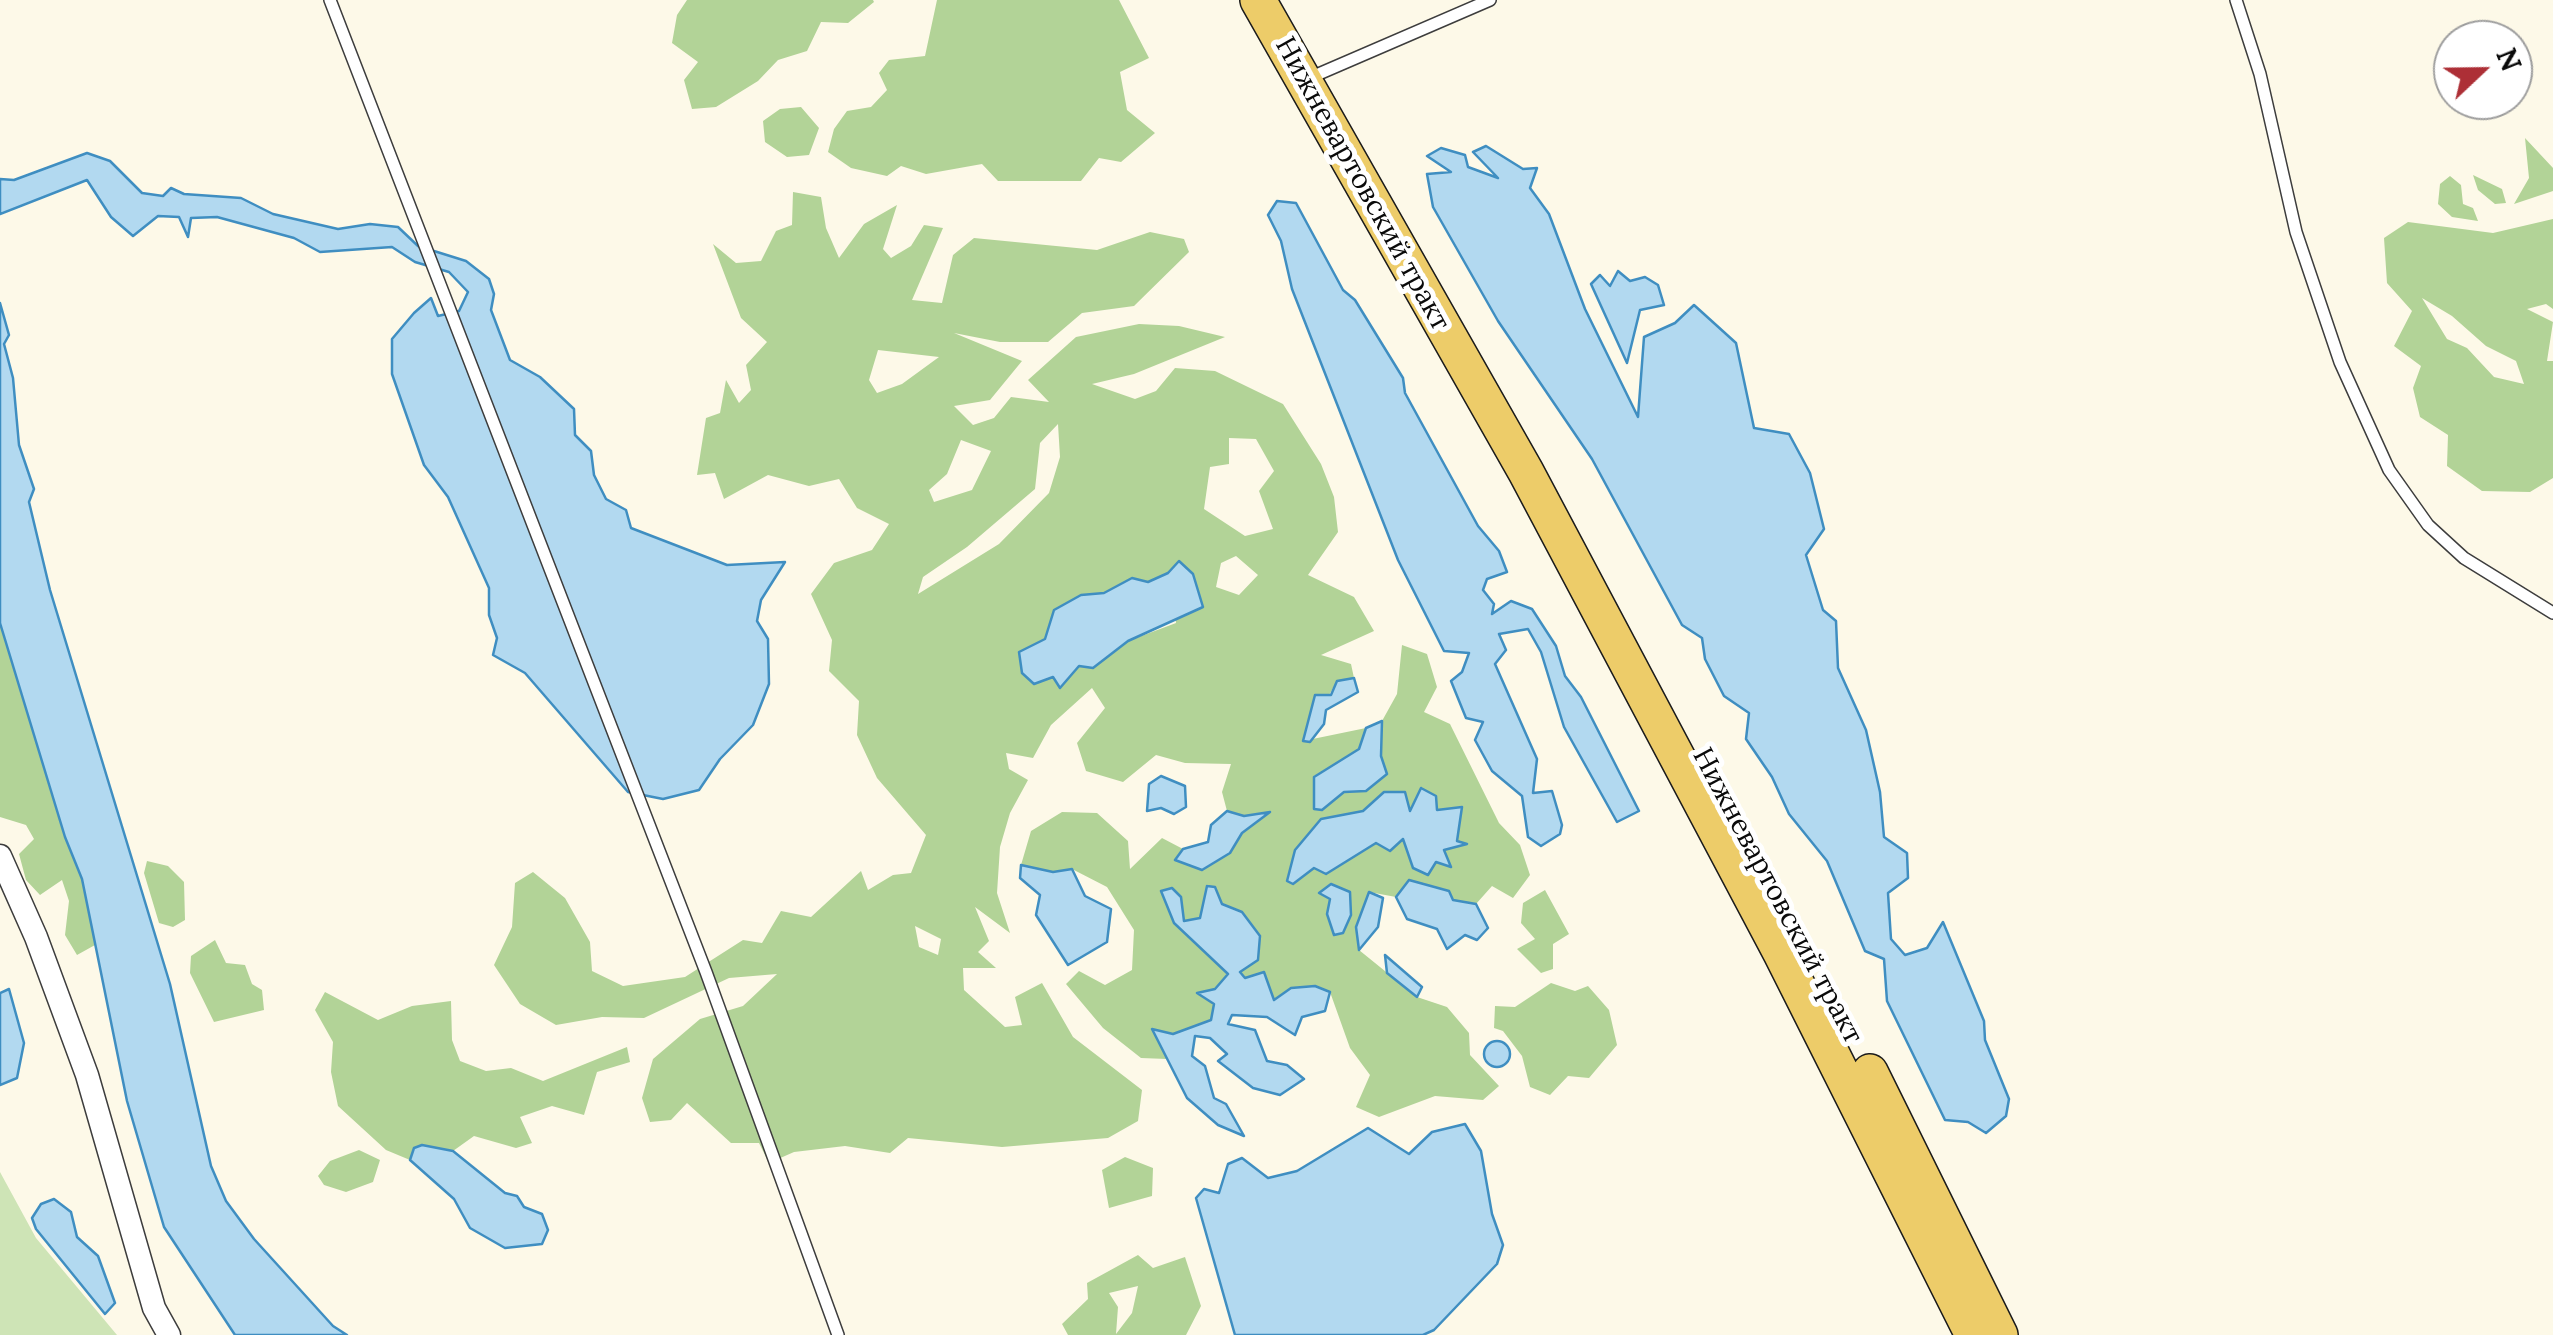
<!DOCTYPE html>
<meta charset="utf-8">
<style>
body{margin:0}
#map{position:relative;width:2553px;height:1335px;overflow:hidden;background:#fdf9e8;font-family:Lora,serif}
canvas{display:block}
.north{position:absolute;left:2433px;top:20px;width:100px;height:100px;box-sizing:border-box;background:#fff;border:2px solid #9d9d9d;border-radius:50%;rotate:68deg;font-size:28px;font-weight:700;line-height:40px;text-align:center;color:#0a0a0a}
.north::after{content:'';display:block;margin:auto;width:35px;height:45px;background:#ad2f36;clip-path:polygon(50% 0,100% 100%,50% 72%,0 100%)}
</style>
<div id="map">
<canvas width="2553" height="1335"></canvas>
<div class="north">N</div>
</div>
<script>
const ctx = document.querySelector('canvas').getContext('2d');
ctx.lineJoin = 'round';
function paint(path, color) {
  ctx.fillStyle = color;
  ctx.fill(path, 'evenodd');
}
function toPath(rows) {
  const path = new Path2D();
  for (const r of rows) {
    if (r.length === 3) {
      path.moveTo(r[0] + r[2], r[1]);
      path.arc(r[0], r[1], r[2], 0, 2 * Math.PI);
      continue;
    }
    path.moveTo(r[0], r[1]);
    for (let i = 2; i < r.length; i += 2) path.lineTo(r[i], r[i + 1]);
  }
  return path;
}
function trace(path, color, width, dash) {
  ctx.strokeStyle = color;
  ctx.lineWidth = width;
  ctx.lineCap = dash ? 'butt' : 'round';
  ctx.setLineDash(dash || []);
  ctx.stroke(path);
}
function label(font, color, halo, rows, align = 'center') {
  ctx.font = font + ' Lora,serif';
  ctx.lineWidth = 10;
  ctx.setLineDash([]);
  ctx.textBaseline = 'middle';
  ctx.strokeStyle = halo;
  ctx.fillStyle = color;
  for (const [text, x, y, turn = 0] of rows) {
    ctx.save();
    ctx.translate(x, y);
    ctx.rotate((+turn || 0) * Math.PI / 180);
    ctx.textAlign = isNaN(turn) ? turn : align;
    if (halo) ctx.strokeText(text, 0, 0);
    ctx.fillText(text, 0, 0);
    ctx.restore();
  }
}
paint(toPath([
 [0,1172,36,1238,117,1335,0,1335]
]), '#cee4b6');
paint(toPath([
 [687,0,873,0,874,2,848,23,821,22,807,51,778,60,758,81,716,107,692,109,684,80,698,62,672,43,677,15],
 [937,0,1119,0,1149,58,1120,72,1127,110,1155,133,1121,162,1099,158,1081,181,998,181,982,164,926,174,901,166,887,176,851,168,828,152,834,129,847,111,871,107,887,90,879,73,889,60,925,56],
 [801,107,819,128,809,155,787,157,765,142,763,121,780,109],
 [2525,138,2553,168,2553,191,2514,204,2529,178],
 [2473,175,2502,189,2506,203,2495,204,2478,190],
 [2450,176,2461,185,2463,204,2473,208,2478,221,2452,217,2438,204,2440,184],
 [793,192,821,197,826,228,839,258,864,224,897,205,883,249,891,258,911,246,924,225,943,228,912,300,942,303,953,255,974,238,1097,250,1150,232,1184,239,1189,252,1134,306,1082,313,1048,342,1000,342,954,333,1022,361,990,400,954,406,973,425,994,418,1011,397,1049,402,1028,380,1076,337,1139,324,1179,326,1225,337,1134,374,1092,384,1135,399,1156,391,1175,368,1215,371,1283,404,1321,464,1334,497,1338,532,1308,575,1354,597,1374,631,1321,655,1351,664,1354,678,1337,681,1303,741,1366,728,1359,749,1314,776,1322,810,1344,792,1366,791,1387,774,1381,756,1382,721,1397,694,1402,645,1427,654,1437,687,1424,712,1450,724,1499,823,1520,845,1530,875,1513,898,1492,886,1476,904,1453,900,1449,891,1410,880,1396,897,1369,892,1356,926,1359,950,1417,997,1447,1007,1469,1033,1470,1055,1499,1086,1483,1100,1435,1096,1379,1117,1356,1107,1370,1075,1350,1048,1330,992,1315,986,1274,1001,1245,979,1239,972,1242,912,1222,904,1207,886,1200,918,1174,923,1228,974,1215,989,1199,994,1215,1004,1211,1020,1173,1034,1153,1029,1167,1059,1141,1058,1103,1028,1066,984,1079,971,1105,985,1132,970,1134,930,1107,887,1072,869,1053,872,1021,865,1031,831,1062,812,1097,813,1128,841,1130,869,1162,838,1183,849,1176,860,1230,853,1242,833,1268,813,1244,816,1227,811,1222,792,1231,764,1185,763,1156,755,1123,782,1086,771,1077,743,1105,708,1092,688,1051,725,1033,758,1006,753,1009,769,1028,780,1010,813,1000,847,997,893,1010,933,975,907,989,941,978,952,996,968,963,968,964,990,1005,1027,1022,1025,1015,997,1042,983,1073,1037,1142,1090,1138,1121,1108,1138,1002,1147,908,1138,890,1153,845,1146,794,1152,769,1163,759,1143,731,1143,687,1103,671,1120,650,1122,642,1098,653,1059,700,1019,743,1006,777,974,729,978,644,1018,602,1017,556,1025,520,1004,494,965,512,927,515,883,533,872,565,898,590,942,592,971,623,986,685,977,743,940,762,943,781,911,811,917,861,871,868,890,893,875,911,873,926,835,877,778,857,735,859,701,829,671,832,640,811,594,834,563,872,550,889,524,857,508,839,479,809,486,768,475,724,499,715,473,697,475,706,418,720,413,726,380,739,403,751,390,746,365,767,342,741,318,713,244,736,263,761,261,776,231,792,225],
 [878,350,939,357,902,384,877,393,869,380],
 [1058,424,1060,457,1049,493,999,544,918,594,923,577,967,547,1035,489,1040,443],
 [1229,438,1256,439,1274,471,1259,491,1273,529,1245,536,1204,509,1210,467,1229,464],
 [961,440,991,451,972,490,934,502,929,490,947,474],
 [1236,556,1258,575,1239,595,1216,587,1221,563],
 [1168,573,1176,623,1128,641,1093,668,1079,666,1059,687,1053,677,1019,652,1045,639,1081,595,1104,593,1132,578,1148,582],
 [1384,792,1410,813,1461,807,1457,842,1465,844,1444,850,1450,866,1403,838,1376,842,1326,874,1314,868,1321,819,1363,811],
 [915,926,941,939,938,955,919,947],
 [2553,219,2553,309,2546,304,2527,309,2553,322,2547,361,2553,361,2553,478,2530,492,2482,491,2447,466,2448,435,2420,417,2413,388,2421,366,2394,346,2412,311,2387,283,2384,238,2408,222,2493,233],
 [2422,298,2452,316,2486,346,2516,361,2524,384,2494,377,2467,348,2447,339],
 [0,623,65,837,82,879,95,945,77,955,65,935,69,901,62,880,40,895,26,880,19,854,34,839,26,825,0,817],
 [147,861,168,866,184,882,185,920,173,927,159,923,144,873],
 [1545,890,1569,934,1553,944,1553,969,1541,973,1517,949,1535,939,1521,923,1523,903],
 [215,940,226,963,245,965,252,984,262,990,264,1010,214,1022,190,973,191,956],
 [1551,983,1575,991,1588,986,1609,1010,1617,1045,1589,1078,1568,1076,1550,1095,1530,1087,1522,1056,1503,1031,1494,1028,1495,1006,1515,1007],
 [325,992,378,1020,412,1006,451,1001,452,1040,460,1061,486,1071,511,1068,543,1081,627,1047,630,1062,597,1072,584,1115,552,1106,520,1117,532,1143,516,1148,474,1136,453,1151,414,1148,410,1160,386,1150,338,1106,331,1072,333,1042,315,1010],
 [359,1150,380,1160,373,1182,346,1192,324,1185,318,1176,330,1161],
 [1125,1157,1153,1168,1152,1196,1109,1208,1102,1170],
 [1138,1255,1153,1268,1185,1257,1201,1306,1186,1335,1068,1335,1062,1324,1088,1299,1087,1283],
 [1138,1286,1132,1313,1116,1334,1118,1307,1109,1293]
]), '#b2d397');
const water = toPath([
 [1486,146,1523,169,1537,168,1530,188,1549,214,1585,309,1638,417,1644,337,1675,323,1694,305,1736,343,1754,428,1789,434,1810,473,1824,529,1806,555,1823,610,1836,621,1838,668,1866,730,1880,792,1884,837,1907,853,1908,878,1888,893,1891,939,1905,955,1927,948,1943,922,1984,1021,1985,1040,2009,1099,2006,1116,1986,1133,1968,1122,1945,1120,1887,1001,1884,959,1865,951,1827,861,1789,814,1772,777,1746,739,1749,713,1724,696,1705,659,1702,638,1682,625,1592,459,1498,321,1433,207,1427,174,1451,172,1427,156,1441,148,1465,155,1468,167,1498,178,1473,152,1486,146],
 [87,153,110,161,142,193,163,196,171,188,184,194,241,198,273,214,338,229,370,224,398,227,418,246,466,261,489,279,494,294,491,310,510,360,540,377,574,409,575,435,591,451,594,475,606,499,626,510,631,528,727,565,785,562,761,600,757,621,768,639,769,684,753,725,720,759,699,790,663,799,628,792,525,673,493,655,497,638,489,615,489,588,448,497,424,465,392,374,392,339,414,313,431,298,438,316,459,311,468,292,449,272,415,262,392,247,320,252,294,238,217,217,191,218,188,237,179,217,158,216,133,236,111,217,87,180,0,214,0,179,14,180,87,153],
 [1277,201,1296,203,1343,290,1355,300,1403,378,1405,393,1478,526,1499,551,1507,572,1487,579,1483,590,1494,604,1492,614,1511,601,1532,609,1556,646,1565,676,1581,697,1639,811,1617,822,1564,727,1541,652,1528,629,1499,634,1506,650,1495,664,1537,759,1533,793,1552,791,1562,825,1560,834,1541,846,1528,837,1522,796,1492,771,1475,740,1483,722,1466,718,1451,681,1462,672,1469,653,1444,651,1398,560,1292,289,1281,241,1268,215,1277,201],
 [1618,271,1630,281,1645,277,1658,285,1664,305,1640,310,1627,363,1591,284,1600,275,1610,286,1618,271],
 [0,303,9,335,4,344,13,378,19,445,34,489,29,502,50,590,170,984,211,1166,226,1201,254,1239,333,1326,347,1335,235,1335,164,1227,127,1101,82,879,65,837,0,623,0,303],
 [1179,561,1193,574,1203,607,1128,641,1093,668,1079,666,1060,688,1053,677,1034,684,1022,673,1019,652,1045,639,1054,610,1081,595,1104,593,1132,578,1148,582,1168,573,1179,561],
 [1354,678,1358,692,1326,710,1324,724,1310,742,1303,741,1315,695,1331,695,1337,681,1354,678],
 [1382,721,1381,756,1387,774,1366,791,1344,792,1322,810,1314,809,1314,777,1359,749,1366,728,1382,721],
 [1161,776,1185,786,1186,807,1174,814,1161,808,1147,811,1149,784,1161,776],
 [1421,788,1436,796,1437,810,1462,807,1457,841,1467,844,1444,850,1451,867,1436,862,1428,875,1413,868,1403,839,1390,851,1376,843,1326,874,1314,868,1293,884,1287,881,1295,850,1321,819,1363,811,1384,792,1405,792,1410,811,1421,788],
 [1227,811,1244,816,1270,812,1242,833,1230,853,1202,870,1175,860,1183,849,1208,842,1211,825,1227,811],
 [1021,865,1053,872,1072,869,1085,896,1111,909,1107,942,1068,965,1036,915,1040,895,1020,878,1021,865],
 [1409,880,1449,891,1453,900,1476,904,1488,928,1477,940,1465,935,1447,949,1437,929,1407,919,1396,897,1409,880],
 [1331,884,1350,892,1351,915,1343,933,1334,935,1327,914,1330,899,1319,893,1331,884],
 [1207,886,1215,887,1222,904,1242,912,1260,936,1258,960,1240,972,1245,978,1264,972,1274,1000,1291,988,1315,986,1330,992,1325,1011,1302,1017,1295,1035,1267,1017,1232,1015,1228,1024,1255,1030,1267,1061,1287,1065,1304,1079,1280,1095,1253,1088,1218,1061,1227,1054,1210,1038,1195,1036,1192,1056,1205,1066,1214,1098,1226,1104,1244,1136,1218,1125,1187,1098,1152,1029,1173,1034,1211,1020,1214,1004,1197,993,1215,989,1228,974,1174,923,1161,891,1172,888,1181,897,1184,921,1200,918,1207,886],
 [1369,892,1383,898,1378,927,1359,950,1356,927,1369,892],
 [1385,955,1422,987,1417,997,1387,973,1385,955],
 [9,989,24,1043,17,1078,0,1085,0,993,9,989],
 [1497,1054,13],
 [1465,1124,1481,1151,1492,1214,1503,1245,1497,1264,1434,1330,1423,1335,1235,1335,1196,1198,1204,1189,1219,1193,1228,1164,1242,1158,1268,1178,1297,1171,1368,1128,1409,1154,1432,1132,1465,1124],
 [422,1145,453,1151,505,1193,517,1196,524,1207,542,1214,548,1230,542,1244,505,1248,470,1228,454,1199,410,1160,414,1148,422,1145],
 [54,1199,71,1212,77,1237,98,1256,115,1303,105,1314,36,1229,32,1218,41,1204,54,1199]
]);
paint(water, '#b2d9f0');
trace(water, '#3f8ec1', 2.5);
const service = toPath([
 [330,0,706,972,838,1335],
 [2236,0,2260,74,2296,232,2340,362,2389,470,2428,525,2464,558,2553,613],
 [1307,79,1490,0]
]);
const minor = toPath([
 [0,856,36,937,87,1075,154,1308,169,1335]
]);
const primary = toPath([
 [1258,0,1526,472,1781,953,1973,1335],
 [1870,1072,2000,1335]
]);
trace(service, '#3d3d3d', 14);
trace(minor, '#3d3d3d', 25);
trace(primary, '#1b1b1b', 38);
trace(service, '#fff', 11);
trace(minor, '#fff', 22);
trace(primary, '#edcc69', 35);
label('28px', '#0a0a0a', '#fff', [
 ["Нижневартовский тракт",1362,184,61],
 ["Нижневартовский тракт",1777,896,62]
]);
</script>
